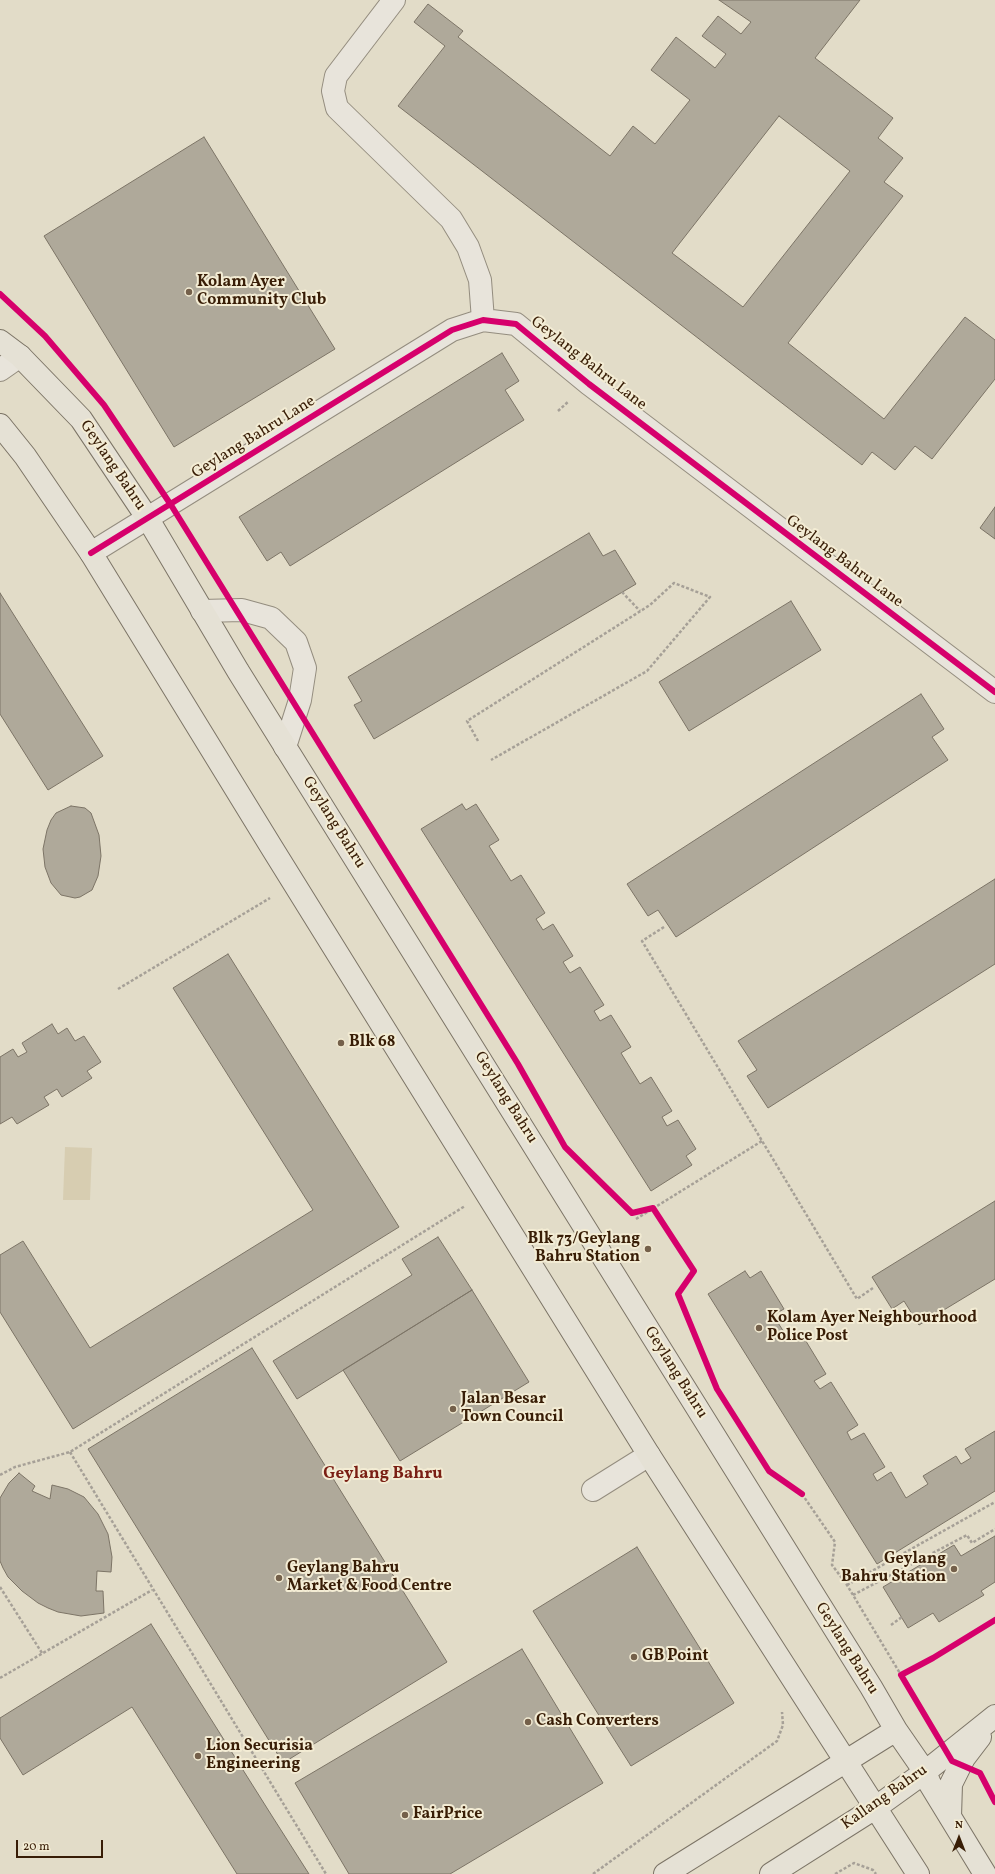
<!DOCTYPE html>
<style>
body{margin:0}
#map{position:relative;width:995px;height:1874px;overflow:hidden;background:#e2dcc8;font-family:Vollkorn,serif}
canvas{display:block}
.north{position:absolute;left:939px;top:1818px;width:40px;height:40px;-webkit-text-stroke:3px #f3ecd4;paint-order:stroke;rotate:0deg;font-size:11px;font-weight:700;line-height:16px;text-align:center;color:#381d06}
.north::after{content:'';display:block;margin:auto;width:14px;height:18px;background:#381d06;clip-path:polygon(50% 0,100% 100%,50% 72%,0 100%)}
.scale{position:absolute;left:16px;top:1840px;width:87px;height:18px;box-sizing:border-box;border:2px solid #381d06;border-top:0;padding-left:5px;font-size:12px;line-height:14px;white-space:nowrap;color:#381d06;-webkit-text-stroke:3px #f3ecd4;paint-order:stroke}
</style>
<div id="map">
<canvas width="995" height="1874"></canvas>
<div class="north">N</div>
<div class="scale">20 m</div>
</div>
<script>
const ctx = document.querySelector('canvas').getContext('2d');
ctx.lineJoin = 'round';
function paint(path, color) {
  ctx.fillStyle = color;
  ctx.fill(path, 'evenodd');
}
function toPath(rows) {
  const path = new Path2D();
  for (const r of rows) {
    path.moveTo(r[0], r[1]);
    for (let i = 2; i < r.length; i += 2) path.lineTo(r[i], r[i + 1]);
  }
  return path;
}
function trace(path, color, width, dash) {
  ctx.strokeStyle = color;
  ctx.lineWidth = width;
  ctx.lineCap = dash ? 'butt' : 'round';
  ctx.setLineDash(dash || []);
  ctx.stroke(path);
}
function label(font, color, halo, rows, align = 'center') {
  ctx.font = font + ' Vollkorn,serif';
  ctx.lineWidth = 4;
  ctx.setLineDash([]);
  ctx.textBaseline = 'middle';
  ctx.strokeStyle = halo;
  ctx.fillStyle = color;
  for (const [text, x, y, turn = 0] of rows) {
    ctx.save();
    ctx.translate(x, y);
    ctx.rotate((+turn || 0) * Math.PI / 180);
    ctx.textAlign = isNaN(turn) ? turn : align;
    if (halo) ctx.strokeText(text, 0, 0);
    ctx.fillText(text, 0, 0);
    ctx.restore();
  }
}
paint(toPath([
 [65,1147,92,1148,90,1200,63,1200]
]), '#d7cdb1');
const building = toPath([
 [719,0,860,0,815,58,893,118,878,138,903,158,884,182,903,196,788,343,884,419,965,317,995,340,995,379,932,459,915,446,895,470,872,452,862,465,398,106,445,46,414,22,428,4,463,31,458,37,610,156,633,126,655,144,690,100,651,70,676,37,715,68,726,54,702,36,718,16,741,34,751,22,719,0],
 [779,116,850,171,743,307,672,253,779,116],
 [204,137,335,349,174,447,44,236,204,137],
 [502,353,519,381,505,390,524,420,290,566,281,552,267,561,239,517,502,353],
 [995,507,995,539,980,528,995,507],
 [589,533,603,556,615,550,636,584,374,739,354,705,362,701,348,677,589,533],
 [0,593,103,756,48,790,0,714,0,593],
 [791,601,821,650,689,731,659,682,791,601],
 [921,694,944,729,932,737,948,760,676,937,658,910,648,916,627,884,921,694],
 [462,804,466,810,476,804,499,840,489,846,511,881,521,875,545,913,536,919,543,930,553,924,573,956,563,962,570,973,580,967,604,1005,594,1011,600,1021,611,1015,631,1047,621,1053,640,1084,651,1077,672,1111,662,1117,667,1126,678,1120,696,1149,686,1156,692,1165,651,1191,421,829,462,804],
 [71,806,85,808,91,813,99,835,101,856,98,876,92,890,80,897,75,898,61,895,51,883,45,867,43,849,47,830,51,820,56,813,71,806],
 [995,879,995,964,768,1108,747,1076,757,1070,738,1041,995,879],
 [228,954,399,1227,73,1429,0,1312,0,1255,23,1241,90,1348,313,1210,173,988,228,954],
 [52,1024,58,1034,67,1028,75,1041,84,1036,101,1062,87,1071,92,1078,62,1097,57,1089,44,1097,49,1105,17,1124,12,1117,0,1124,0,1057,13,1049,18,1057,27,1052,22,1043,52,1024],
 [995,1201,995,1279,919,1325,904,1301,892,1309,872,1277,995,1201],
 [438,1237,472,1290,297,1399,273,1361,412,1275,402,1259,438,1237],
 [745,1271,750,1278,761,1271,784,1309,773,1315,789,1340,801,1333,826,1374,814,1381,820,1389,831,1382,858,1425,847,1432,851,1440,864,1433,885,1467,873,1474,877,1481,891,1472,906,1498,928,1484,923,1476,956,1456,961,1464,971,1458,965,1449,995,1431,995,1491,877,1564,708,1294,745,1271],
 [472,1290,529,1382,400,1461,343,1370,472,1290],
 [252,1348,447,1662,283,1763,88,1449,252,1348],
 [19,1473,35,1486,32,1491,50,1499,52,1485,68,1489,84,1497,98,1514,108,1534,112,1557,111,1572,97,1571,96,1591,103,1591,104,1613,81,1616,58,1612,48,1608,38,1603,22,1591,8,1577,3,1568,0,1561,0,1498,9,1483,19,1473],
 [995,1536,995,1582,981,1591,984,1595,939,1622,933,1613,908,1628,883,1587,954,1545,961,1556,995,1536],
 [637,1547,734,1703,631,1766,533,1611,637,1547],
 [151,1624,272,1816,309,1874,237,1874,132,1707,23,1775,0,1738,0,1718,151,1624],
 [522,1649,603,1783,450,1874,349,1874,295,1783,522,1649]
]);
paint(building, '#afa99a');
trace(building, '#7c7466', 1);
const minor = toPath([
 [394,0,336,76,333,91,337,108,451,219,468,247,480,280,483,320],
 [0,370,20,356],
 [91,553,452,330,483,320,516,324,589,384,995,692],
 [202,611,242,610,271,618,296,642,305,668,300,700,285,747],
 [593,1490,649,1455]
]);
const major = toPath([
 [0,341,20,356,81,419,148,519,238,671,871,1687,896,1730,925,1772,930,1784,985,1874],
 [0,425,25,456,91,553,272,848,649,1455,918,1874],
 [950,1817,951,1784,964,1758,980,1737],
 [665,1874,896,1730],
 [771,1874,875,1808,925,1772,995,1716]
]);
trace(minor, '#948d7f', 24);
trace(major, '#7c7466', 24);
trace(toPath([
 [558,411,569,401],
 [622,592,640,611],
 [478,741,467,721,650,605,674,583,710,597,647,671,491,760],
 [664,927,642,941,857,1299,873,1288],
 [118,989,270,898],
 [636,1219,762,1141],
 [70,1452,326,1874],
 [0,1475,15,1467,70,1452,465,1206],
 [802,1494,835,1542,832,1565,847,1585,901,1675],
 [847,1585,995,1502],
 [0,1587,42,1653],
 [853,1595,967,1535,972,1543,995,1529],
 [891,1625,902,1617],
 [0,1678,152,1590],
 [593,1874,777,1741,783,1725,782,1712],
 [835,1874,854,1863,873,1870,876,1874]
]), '#a6a097', 2.5, [3, 2]);
trace(minor, '#e8e4db', 22);
trace(major, '#e5e1d5', 22);
trace(toPath([
 [0,294,45,336,104,405,171,505,518,1064,565,1147,632,1213,653,1208,694,1271,678,1294,717,1389,769,1471,802,1494],
 [91,553,452,330,483,320,516,324,589,384,995,692],
 [995,1620,933,1658,901,1675,952,1761,980,1773,995,1802]
]), '#d6006c', 6);
for (const [x, y, r, color] of [
 [189,292,4,"#74604a"],
 [341,1043,4,"#74604a"],
 [648,1249,4,"#74604a"],
 [759,1328,4,"#74604a"],
 [453,1409,4,"#74604a"],
 [954,1569,4,"#74604a"],
 [279,1578,4,"#74604a"],
 [634,1657,4,"#74604a"],
 [528,1722,4,"#74604a"],
 [198,1756,4,"#74604a"],
 [405,1815,4,"#74604a"]
]) {
  const dot = new Path2D();
  dot.arc(x, y, r, 0, 2 * Math.PI);
  ctx.fillStyle = color;
  ctx.fill(dot);
  trace(dot, '#f3ecd4', 1.5);
}
label('bold 16px', '#381d06', '#f3ecd4', [
 ["Kolam Ayer",197,283],
 ["Community Club",197,301],
 ["Blk 68",349,1043],
 ["Blk 73/Geylang",640,1240,"right"],
 ["Bahru Station",640,1258,"right"],
 ["Kolam Ayer Neighbourhood",767,1319],
 ["Police Post",767,1337],
 ["Jalan Besar",461,1400],
 ["Town Council",461,1418],
 ["Geylang",946,1560,"right"],
 ["Bahru Station",946,1578,"right"],
 ["Geylang Bahru",287,1569],
 ["Market & Food Centre",287,1587],
 ["GB Point",642,1657],
 ["Cash Converters",536,1722],
 ["Lion Securisia",206,1747],
 ["Engineering",206,1765],
 ["FairPrice",413,1815]
], 'left');
label('16px', '#381d06', '#f3ecd4', [
 ["Geylang Bahru Lane",588,364,38],
 ["Geylang Bahru Lane",254,438,-32],
 ["Geylang Bahru",112,466,56],
 ["Geylang Bahru Lane",844,562,37],
 ["Geylang Bahru",333,823,58],
 ["Geylang Bahru",505,1098,58],
 ["Geylang Bahru",675,1373,58],
 ["Geylang Bahru",846,1649,58],
 ["Kallang Bahru",885,1798,-35]
]);
label('bold 17px', '#7a1f14', '#f3ecd4', [
 ["Geylang Bahru",383,1475]
]);
</script>
